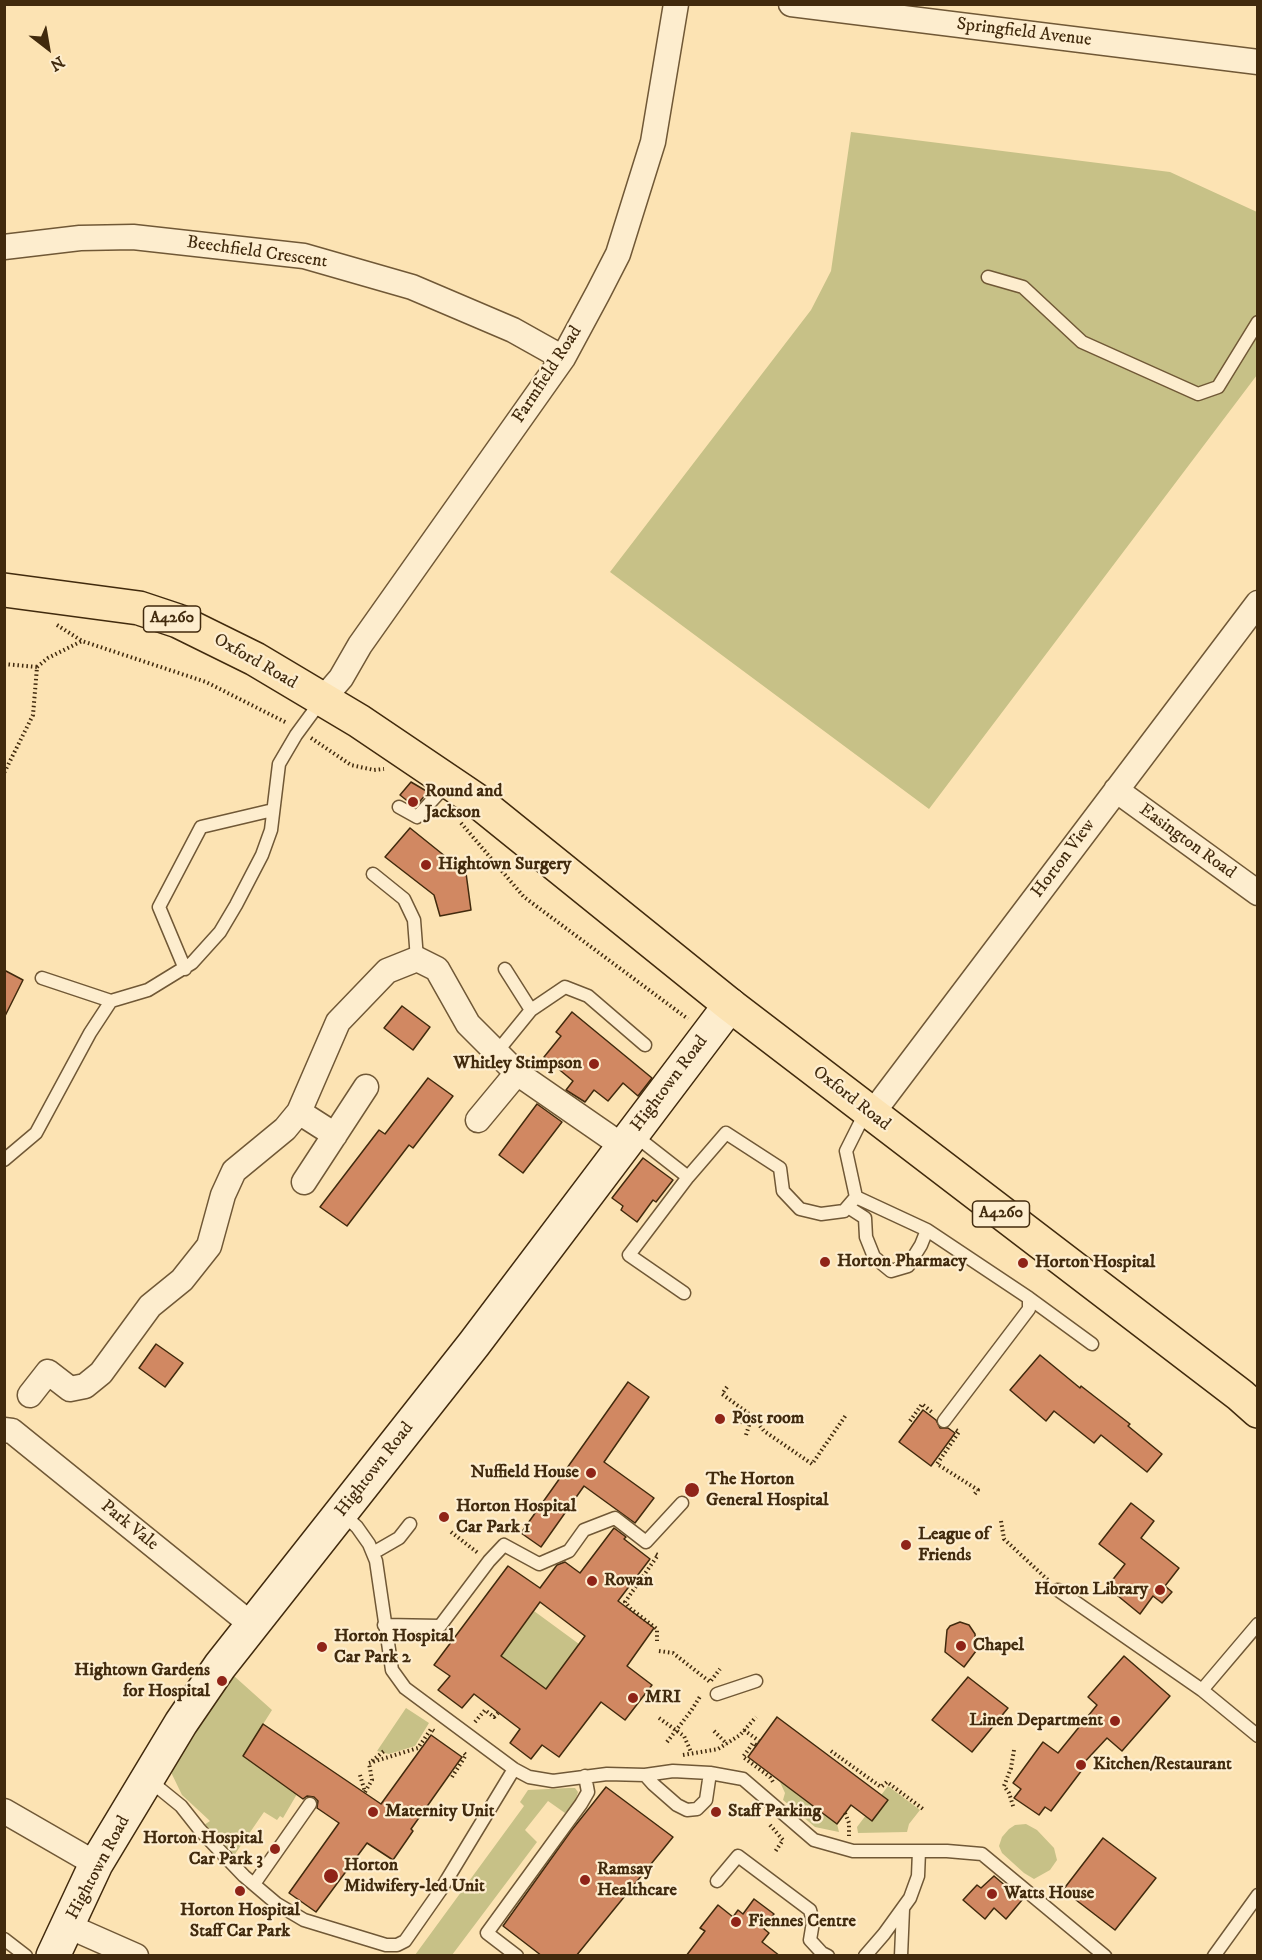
<!DOCTYPE html>
<style>
body{margin:0}
#map{position:relative;width:1262px;height:1960px;overflow:hidden;background:#fce3b3;font-family:"IM FELL DW Pica",serif}
canvas{display:block}
.frame{position:absolute;inset:0;border:6px solid #412a0d;pointer-events:none}
.north{position:absolute;left:18px;top:18px;width:60px;height:60px;-webkit-text-stroke:4px #fdedce;paint-order:stroke;rotate:149deg;font-size:16px;font-weight:700;line-height:24px;text-align:center;color:#412a0d}
.north::after{content:'';display:block;margin:auto;width:21px;height:27px;background:#412a0d;clip-path:polygon(50% 0,100% 100%,50% 72%,0 100%)}
</style>
<div id="map">
<canvas width="1262" height="1960"></canvas>
<div class="frame"></div>
<div class="north">N</div>
</div>
<script>
const ctx = document.querySelector('canvas').getContext('2d');
ctx.lineJoin = 'round';
function paint(path, color) {
  ctx.fillStyle = color;
  ctx.fill(path, 'evenodd');
}
function toPath(rows) {
  const path = new Path2D();
  for (const r of rows) {
    path.moveTo(r[0], r[1]);
    for (let i = 2; i < r.length; i += 2) path.lineTo(r[i], r[i + 1]);
  }
  return path;
}
function trace(path, color, width, dash) {
  ctx.strokeStyle = color;
  ctx.lineWidth = width;
  ctx.lineCap = dash ? 'butt' : 'round';
  ctx.setLineDash(dash || []);
  ctx.stroke(path);
}
function label(font, color, halo, rows, align = 'center') {
  ctx.font = font + ' "IM FELL DW Pica",serif';
  ctx.lineWidth = 4.5;
  ctx.setLineDash([]);
  ctx.textBaseline = 'middle';
  ctx.strokeStyle = halo;
  ctx.fillStyle = color;
  for (const [text, x, y, turn = 0] of rows) {
    ctx.save();
    ctx.translate(x, y);
    ctx.rotate((+turn || 0) * Math.PI / 180);
    ctx.textAlign = isNaN(turn) ? turn : align;
    if (halo) ctx.strokeText(text, 0, 0);
    ctx.fillText(text, 0, 0);
    ctx.restore();
  }
}
paint(toPath([
 [851,132,1170,172,1257,212,1257,375,929,809,610,572,811,310,831,271],
 [534,1611,579,1644,546,1689,501,1656],
 [234,1676,272,1710,243,1756,297,1794,283,1818,280,1816,277,1820,264,1812,233,1857,204,1825,210,1821,182,1795,167,1764],
 [406,1708,429,1723,415,1746,389,1754,377,1751],
 [779,1780,837,1824,839,1832,815,1827,783,1800,785,1793],
 [888,1786,920,1810,909,1824,907,1832,858,1833,857,1827],
 [569,1788,575,1788,578,1792,575,1802,565,1813,548,1801,525,1830,537,1842,452,1955,415,1955,524,1806,520,1802,528,1790],
 [1026,1824,1037,1830,1054,1848,1057,1860,1050,1870,1034,1879,1024,1873,1002,1853,999,1846,1002,1837,1009,1829,1015,1825]
]), '#c7c187');
const building = toPath([
 [411,782,428,792,415,807,400,795,411,782],
 [410,828,466,873,471,910,440,916,434,895,385,857,410,828],
 [4,970,23,980,4,1018,4,970],
 [402,1006,430,1027,413,1050,384,1028,402,1006],
 [572,1012,652,1078,638,1096,623,1083,608,1101,594,1090,585,1102,566,1090,573,1081,544,1057,561,1036,556,1032,572,1012],
 [428,1078,453,1096,413,1148,409,1145,347,1226,320,1207,379,1130,385,1134,428,1078],
 [537,1104,562,1122,523,1173,499,1155,537,1104],
 [643,1158,673,1180,656,1202,653,1200,637,1222,621,1210,623,1206,612,1198,643,1158],
 [156,1344,183,1363,165,1387,139,1368,156,1344],
 [1040,1355,1080,1388,1081,1386,1130,1424,1128,1426,1162,1454,1147,1472,1101,1435,1094,1443,1054,1411,1046,1421,1010,1390,1040,1355],
 [628,1382,649,1397,604,1462,654,1498,635,1523,584,1486,541,1547,521,1533,628,1382],
 [923,1410,936,1420,940,1428,948,1428,955,1433,931,1466,899,1442,923,1410],
 [1131,1503,1154,1521,1141,1538,1179,1568,1165,1586,1172,1592,1162,1603,1153,1596,1140,1614,1107,1587,1125,1564,1099,1544,1131,1503],
 [614,1528,626,1537,624,1539,650,1559,618,1601,654,1628,627,1666,652,1685,625,1720,601,1702,559,1757,542,1745,531,1759,510,1743,520,1729,474,1694,462,1708,438,1690,450,1676,434,1665,508,1566,540,1588,557,1565,565,1562,580,1573,614,1528],
 [540,1602,585,1636,546,1689,501,1656,540,1602],
 [960,1622,969,1625,975,1634,976,1651,964,1667,945,1652,947,1630,950,1626,960,1622],
 [1124,1656,1170,1696,1122,1751,1107,1738,1079,1768,1082,1770,1051,1811,1045,1807,1039,1815,1014,1798,1021,1789,1013,1783,1043,1742,1058,1753,1097,1705,1088,1697,1124,1656],
 [968,1677,1008,1708,972,1752,932,1720,968,1677],
 [777,1717,888,1800,872,1821,851,1805,837,1824,748,1757,777,1717],
 [263,1724,381,1804,431,1735,462,1757,411,1829,413,1831,393,1860,367,1843,316,1912,289,1893,339,1823,317,1808,318,1801,314,1797,307,1796,303,1799,243,1756,263,1724],
 [606,1787,673,1837,576,1956,542,1956,503,1926,571,1831,606,1787],
 [1103,1838,1156,1878,1115,1930,1063,1890,1103,1838],
 [994,1876,1022,1900,1006,1919,994,1908,985,1919,963,1900,977,1885,981,1888,994,1876],
 [754,1899,774,1914,763,1928,769,1933,762,1942,780,1956,686,1956,705,1931,700,1928,718,1905,733,1917,738,1910,743,1914,754,1899]
]);
paint(building, '#d18862');
trace(building, '#412a0d', 1.5);
const lane = toPath([
 [988,277,1023,287,1082,342,1198,394,1218,387,1258,322],
 [399,807,417,817,448,783],
 [373,874,404,899,414,920,417,959],
 [185,969,159,907,201,827,273,810],
 [505,969,531,1010],
 [42,978,111,1001,148,990,192,963,220,932,236,905,262,855,271,830,279,764,296,735,321,701],
 [496,1053,531,1010,565,987,588,996,645,1045],
 [633,1134,688,1177],
 [4,1160,36,1133,90,1033,111,1001],
 [856,1197,927,1230,1029,1298,1092,1344],
 [856,1197,846,1151,866,1111],
 [848,1207,865,1218,866,1237,874,1257,891,1271,908,1266,921,1245,927,1230],
 [684,1293,629,1255,688,1177,726,1133,780,1168,783,1191,800,1209,821,1214,844,1211,856,1197],
 [944,1421,1029,1309,1029,1298],
 [342,1513,357,1527,369,1544,376,1561,392,1670,405,1688,514,1769,529,1777,553,1781,607,1774,645,1775,673,1771,710,1773,743,1779,814,1840,853,1851,947,1851,982,1854,1105,1956],
 [373,1553,399,1538,410,1524],
 [1058,1590,1202,1690],
 [1258,1624,1202,1690,1258,1736],
 [384,1625,440,1626,489,1561,504,1545,539,1564,569,1551,584,1530,615,1518,646,1542,682,1503],
 [717,1694,756,1681],
 [645,1775,653,1784,677,1805,687,1810,697,1809,706,1800,710,1773],
 [149,1780,181,1806,200,1830,244,1876,277,1904,304,1920,386,1945,397,1945,405,1941,440,1891,514,1769],
 [717,1881,738,1856,810,1910,813,1922,810,1940,822,1953,828,1956],
 [254,1884,310,1804],
 [4,1939,26,1956],
 [517,1956,487,1933,581,1804,588,1792,585,1776],
 [865,1956,884,1934,910,1898,918,1876,919,1851],
 [901,1956,903,1909],
 [1214,1956,1258,1895]
]);
const street = toPath([
 [791,4,1258,62],
 [4,247,80,238,133,237,304,256,412,287,513,330,563,358],
 [322,700,341,678,360,645,563,358,598,293,618,254,653,142,676,4],
 [1116,790,1258,893],
 [299,1112,335,1135],
 [871,1115,1258,603],
 [478,1120,517,1073],
 [304,1182,366,1087],
 [30,1395,48,1372,70,1389,85,1386,101,1373,150,1306,182,1280,209,1246,223,1195,234,1171,285,1129,299,1112,338,1022,387,971,417,959,437,969,468,1024,517,1073,624,1147],
 [4,1430,12,1431,252,1625],
 [4,1811,96,1864],
 [68,1926,136,1956]
]);
const secondary = toPath([
 [53,1956,96,1864,181,1723,220,1666,474,1344,730,1005]
]);
const primary = toPath([
 [4,590,139,608,178,621,255,659,359,721,476,800,730,1005,1240,1395,1258,1411]
]);
trace(lane, '#705836', 15);
trace(street, '#705836', 27);
trace(secondary, '#412a0d', 36);
trace(primary, '#412a0d', 36);
trace(toPath([
 [57,625,82,641,206,682,287,723],
 [4,664,37,667,33,715,4,773],
 [37,667,48,658,82,641],
 [311,738,351,765,374,770,384,769],
 [461,823,524,897,688,1019],
 [727,1387,722,1394,752,1416,764,1431,812,1464,846,1415],
 [910,1421,922,1404,933,1413],
 [736,1422,739,1424,747,1412],
 [956,1430,959,1432,937,1464,978,1490,973,1496],
 [746,1435,752,1416],
 [1001,1521,1004,1539,1049,1581],
 [451,1532,478,1553],
 [656,1554,658,1555,625,1602,631,1609,657,1629,657,1641],
 [659,1651,673,1653,710,1682,720,1669],
 [659,1718,684,1736,691,1752],
 [475,1722,485,1710,494,1717,498,1713],
 [744,1730,759,1741],
 [714,1731,727,1744],
 [667,1742,691,1711,701,1695],
 [756,1745,753,1743,743,1757,770,1777,773,1782],
 [1014,1750,1011,1768,1004,1786,1009,1793,1014,1809],
 [831,1751,881,1787,887,1782,923,1809],
 [683,1755,718,1749,740,1735,756,1717],
 [372,1761,384,1751],
 [369,1763,418,1748,431,1729,434,1731],
 [360,1775,365,1792],
 [452,1777,466,1755,464,1753],
 [365,1792,372,1780,369,1763],
 [845,1813,849,1823,849,1836],
 [770,1825,783,1840,775,1852]
]), '#412a0d', 4, [1.5, 3]);
trace(lane, '#fdedce', 12);
trace(street, '#fdedce', 24);
trace(secondary, '#fdedce', 33);
trace(primary, '#fce3b3', 33);
for (const [x, y, r, color] of [
 [413,802,6,"#8f2418"],
 [426,865,6,"#8f2418"],
 [594,1064,6,"#8f2418"],
 [825,1262,6,"#8f2418"],
 [1023,1263,6,"#8f2418"],
 [720,1419,6,"#8f2418"],
 [591,1473,6,"#8f2418"],
 [692,1490,8,"#8f2418"],
 [444,1517,6,"#8f2418"],
 [906,1545,6,"#8f2418"],
 [592,1581,6,"#8f2418"],
 [1160,1590,6,"#8f2418"],
 [961,1646,6,"#8f2418"],
 [322,1647,6,"#8f2418"],
 [222,1681,6,"#8f2418"],
 [633,1698,6,"#8f2418"],
 [1115,1721,6,"#8f2418"],
 [1081,1765,6,"#8f2418"],
 [373,1812,6,"#8f2418"],
 [716,1812,6,"#8f2418"],
 [275,1849,6,"#8f2418"],
 [331,1876,8,"#8f2418"],
 [585,1880,6,"#8f2418"],
 [240,1891,6,"#8f2418"],
 [992,1894,6,"#8f2418"],
 [736,1922,6,"#8f2418"]
]) {
  const dot = new Path2D();
  dot.arc(x, y, r, 0, 2 * Math.PI);
  ctx.fillStyle = color;
  ctx.fill(dot);
  trace(dot, '#fdedce', 2);
}
for (const [x, y, w] of [
 [172,619,57],
 [1001,1214,57]
]) {
  const box = new Path2D();
  box.roundRect(x - w / 2, y - 13, w, 26, 4.5);
  ctx.fillStyle = '#fdedce';
  ctx.fill(box);
  trace(box, '#412a0d', 1.5);
}
label('bold 16px', '#412a0d', null, [
 ["A4260",172,619],
 ["A4260",1001,1214]
]);
label('18px', '#412a0d', '#fdedce', [
 ["Springfield Avenue",1024,33,7],
 ["Beechfield Crescent",257,253,8],
 ["Farmfield Road",548,375,-57],
 ["Oxford Road",255,662,30],
 ["Easington Road",1187,842,36],
 ["Horton View",1064,859,-53],
 ["Hightown Road",670,1084,-53],
 ["Oxford Road",851,1099,38],
 ["Hightown Road",375,1470,-52],
 ["Park Vale",129,1526,39],
 ["Hightown Road",99,1868,-62]
]);
label('bold 18px', '#412a0d', '#fdedce', [
 ["Round and",425,792],
 ["Jackson",425,813],
 ["Hightown Surgery",438,865],
 ["Whitley Stimpson",582,1064,"right"],
 ["Horton Pharmacy",837,1262],
 ["Horton Hospital",1035,1263],
 ["Post room",732,1419],
 ["Nuffield House",579,1473,"right"],
 ["The Horton",706,1480],
 ["General Hospital",706,1501],
 ["Horton Hospital",456,1507],
 ["Car Park 1",456,1528],
 ["League of",918,1535],
 ["Friends",918,1556],
 ["Rowan",604,1581],
 ["Horton Library",1148,1590,"right"],
 ["Horton Hospital",334,1637],
 ["Car Park 2",334,1658],
 ["Chapel",973,1646],
 ["Hightown Gardens",210,1671,"right"],
 ["for Hospital",210,1692,"right"],
 ["MRI",645,1698],
 ["Linen Department",1103,1721,"right"],
 ["Kitchen/Restaurant",1093,1765],
 ["Maternity Unit",385,1812],
 ["Staff Parking",728,1812],
 ["Horton Hospital",263,1839,"right"],
 ["Car Park 3",263,1860,"right"],
 ["Horton",344,1866],
 ["Midwifery-led Unit",344,1887],
 ["Ramsay",597,1870],
 ["Healthcare",597,1891],
 ["Watts House",1004,1894],
 ["Horton Hospital",240,1911,"center"],
 ["Staff Car Park",240,1932,"center"],
 ["Fiennes Centre",748,1922]
], 'left');
</script>
